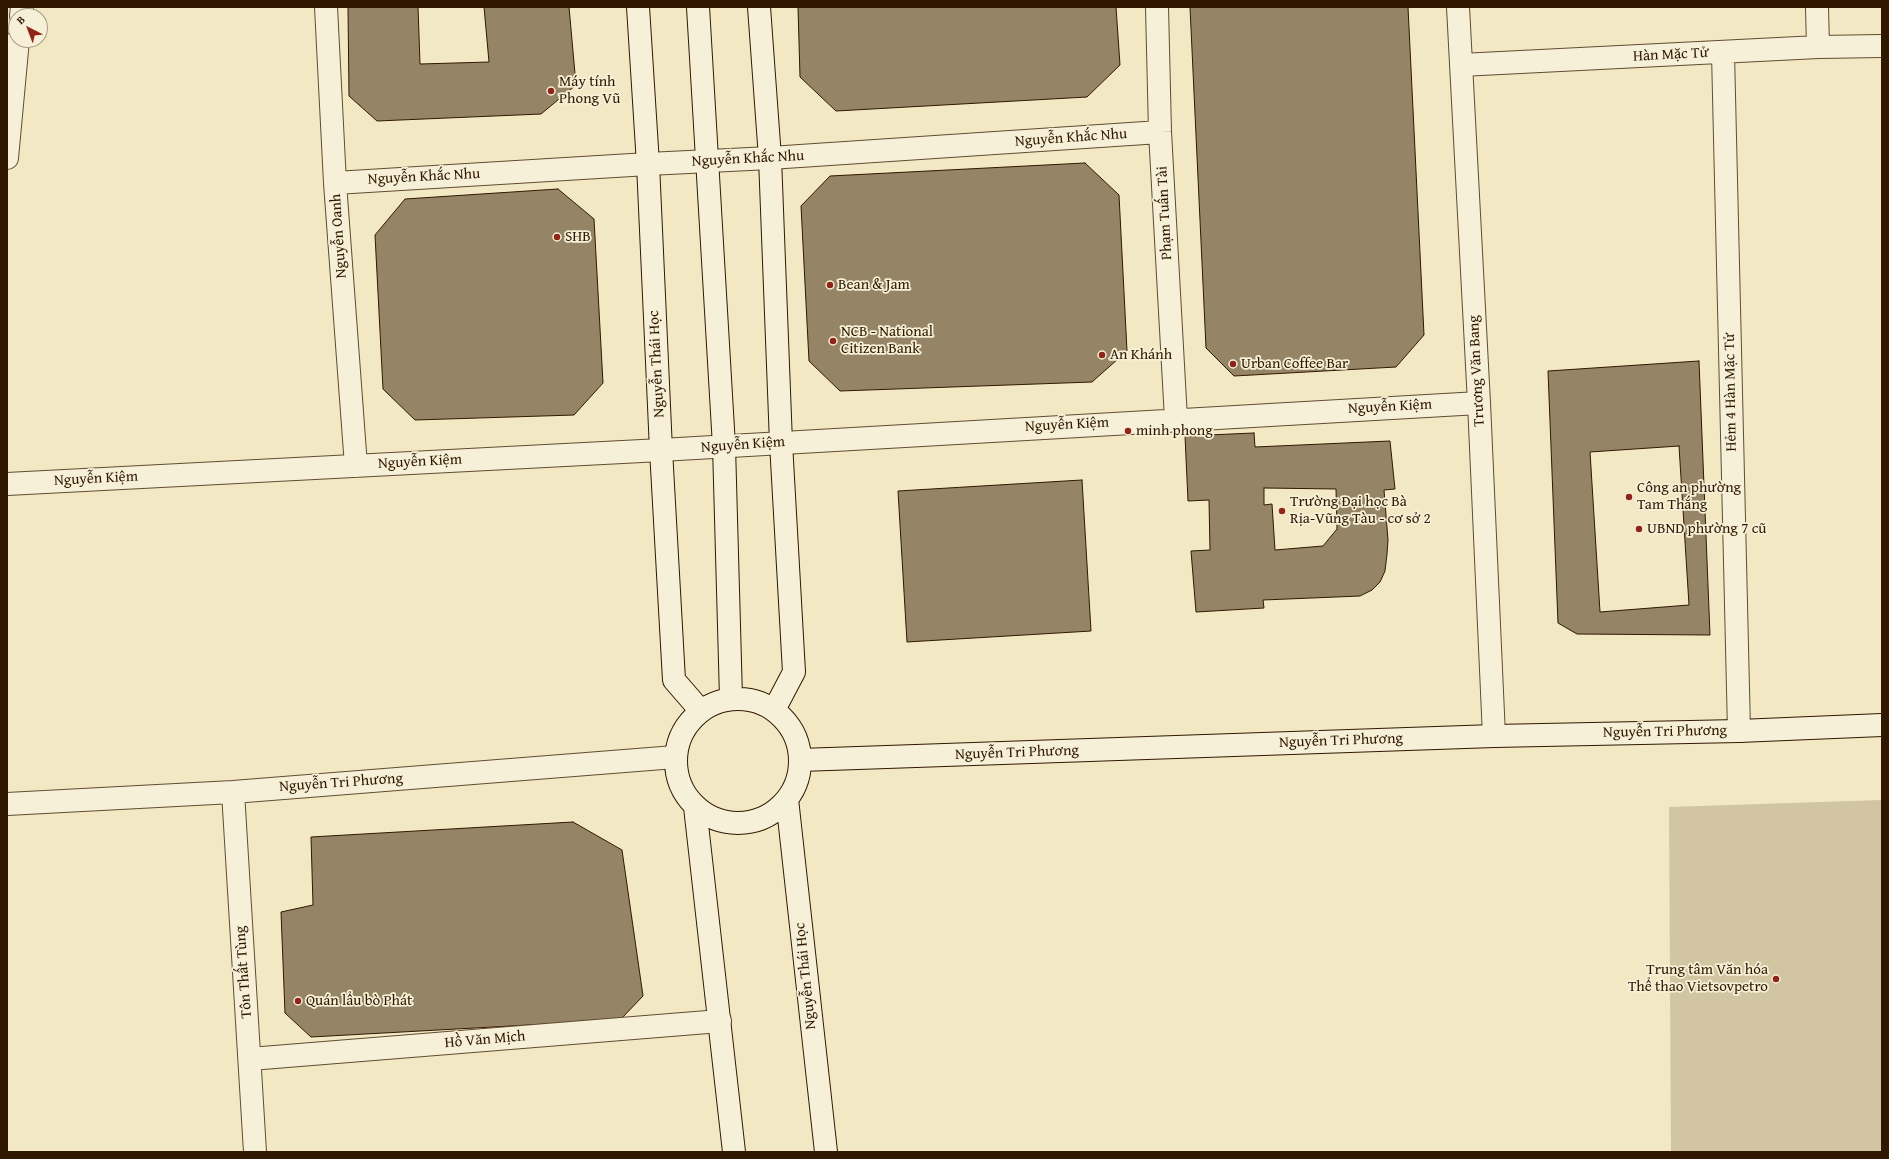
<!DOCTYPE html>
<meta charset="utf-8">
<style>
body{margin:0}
#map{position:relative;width:1889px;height:1159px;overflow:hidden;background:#f2e8c3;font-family:"Gentium Book Plus",serif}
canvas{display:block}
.frame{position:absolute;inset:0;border:8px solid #301800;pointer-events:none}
.north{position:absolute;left:8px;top:8px;width:40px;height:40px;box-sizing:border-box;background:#f7f0d8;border:1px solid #a79a82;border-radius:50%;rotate:318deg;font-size:11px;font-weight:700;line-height:16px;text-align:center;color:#301800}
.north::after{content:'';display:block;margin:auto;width:14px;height:18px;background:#8f2418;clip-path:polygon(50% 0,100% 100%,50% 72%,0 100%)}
</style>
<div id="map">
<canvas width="1889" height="1159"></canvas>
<div class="frame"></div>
<div class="north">B</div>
</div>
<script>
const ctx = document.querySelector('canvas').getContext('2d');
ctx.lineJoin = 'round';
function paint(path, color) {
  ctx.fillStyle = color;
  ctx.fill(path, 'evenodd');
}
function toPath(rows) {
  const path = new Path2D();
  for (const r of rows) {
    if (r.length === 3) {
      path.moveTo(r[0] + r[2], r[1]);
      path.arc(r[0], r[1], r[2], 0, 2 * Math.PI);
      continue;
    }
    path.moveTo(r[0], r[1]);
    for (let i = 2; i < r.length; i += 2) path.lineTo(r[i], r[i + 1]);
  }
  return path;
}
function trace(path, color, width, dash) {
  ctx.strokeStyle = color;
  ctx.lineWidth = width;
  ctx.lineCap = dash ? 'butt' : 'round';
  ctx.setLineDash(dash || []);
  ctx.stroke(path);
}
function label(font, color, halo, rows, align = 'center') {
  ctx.font = font + ' "Gentium Book Plus",serif';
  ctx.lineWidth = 3.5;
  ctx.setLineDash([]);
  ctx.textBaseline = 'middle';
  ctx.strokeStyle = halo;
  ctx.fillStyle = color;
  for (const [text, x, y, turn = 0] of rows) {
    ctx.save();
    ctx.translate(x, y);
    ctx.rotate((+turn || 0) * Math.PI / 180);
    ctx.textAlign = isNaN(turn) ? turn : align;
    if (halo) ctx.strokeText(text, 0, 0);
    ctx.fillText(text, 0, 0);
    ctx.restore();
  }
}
paint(toPath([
 [1882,800,1882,1152,1671,1152,1669,807]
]), '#d1c5a2');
const building = toPath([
 [348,7,418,7,420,64,489,62,484,7,569,7,576,85,541,114,377,121,349,96,348,7],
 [798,7,1116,7,1120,65,1087,97,836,111,800,77,798,7],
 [1190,7,1408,7,1424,335,1396,367,1234,376,1206,348,1190,7],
 [1085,163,1119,195,1127,351,1092,382,840,391,809,361,801,206,830,176,1085,163],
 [558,189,594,219,603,383,574,415,415,420,383,389,375,235,405,199,558,189],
 [1699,361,1710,635,1577,634,1558,623,1548,371,1699,361],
 [1254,433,1255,447,1390,441,1395,489,1384,490,1388,540,1387,554,1385,571,1380,582,1372,590,1360,596,1263,600,1264,608,1196,612,1191,551,1210,550,1209,500,1188,501,1185,436,1254,433],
 [1264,488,1336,489,1337,529,1323,546,1275,550,1272,504,1264,505,1264,488],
 [1679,446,1689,605,1600,612,1590,452,1679,446],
 [1082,480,1091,631,907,642,898,491,1082,480],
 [573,822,622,850,643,996,620,1020,311,1037,285,1013,281,912,313,905,311,837,573,822]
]);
paint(building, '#958465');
trace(building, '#301800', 1);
const street = toPath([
 [326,7,335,183,356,466],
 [1157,7,1160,132,1176,419],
 [1458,7,1479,403,1494,736],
 [1817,7,1818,47],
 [21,16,22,7],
 [1723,53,1739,731],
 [1461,65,1818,47,1882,46],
 [7,158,18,40],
 [335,183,648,164,770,158,1160,132],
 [7,484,661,450,1479,403],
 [233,792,255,1152],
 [7,804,233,792,675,757],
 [250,1059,720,1021]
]);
const secondary = toPath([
 [638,7,648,164,661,450,674,680,700,710],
 [698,7,724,446,731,698],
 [759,7,770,158,781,443,794,672,774,710],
 [738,761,62],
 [800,760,1494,736,1739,731,1882,725],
 [787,799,826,1152],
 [695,807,734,1152]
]);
trace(street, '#604c31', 24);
trace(secondary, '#301800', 24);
trace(street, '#f7f0d8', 22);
trace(secondary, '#f7f0d8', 22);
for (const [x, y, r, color] of [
 [551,91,4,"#8f2418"],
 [557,237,4,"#8f2418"],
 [830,285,4,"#8f2418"],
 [833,341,4,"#8f2418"],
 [1102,355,4,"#8f2418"],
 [1233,364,4,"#8f2418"],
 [1128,431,4,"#8f2418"],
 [1629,497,4,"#8f2418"],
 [1282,511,4,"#8f2418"],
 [1639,529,4,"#8f2418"],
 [1776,979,4,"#8f2418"],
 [298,1001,4,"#8f2418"]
]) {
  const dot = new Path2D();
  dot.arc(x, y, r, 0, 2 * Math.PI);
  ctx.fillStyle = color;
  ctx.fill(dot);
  trace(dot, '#f7f0d8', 1.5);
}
label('15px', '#301800', '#f7f0d8', [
 ["Hàn Mặc Tử",1671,55,-3],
 ["Nguyễn Khắc Nhu",1071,138,-4],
 ["Nguyễn Khắc Nhu",748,159,-3],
 ["Nguyễn Khắc Nhu",424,177,-3],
 ["Phạm Tuấn Tài",1165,213,-93],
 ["Nguyễn Oanh",339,236,-94],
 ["Nguyễn Thái Học",657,364,-93],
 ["Trương Văn Bang",1477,371,-93],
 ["Hẻm 4 Hàn Mặc Tử",1731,392,-91],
 ["Nguyễn Kiệm",1390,407,-3],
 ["Nguyễn Kiệm",1067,425,-3],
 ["Nguyễn Kiệm",743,445,-4],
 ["Nguyễn Kiệm",420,462,-3],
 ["Nguyễn Kiệm",96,479,-3],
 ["Nguyễn Tri Phương",1665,732,-1],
 ["Nguyễn Tri Phương",1341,741,-2],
 ["Nguyễn Tri Phương",1017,753,-2],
 ["Nguyễn Tri Phương",341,783,-4],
 ["Tôn Thất Tùng",244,972,-94],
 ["Nguyễn Thái Học",806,976,-96],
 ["Hồ Văn Mịch",485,1040,-5]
]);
label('15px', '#301800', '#f7f0d8', [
 ["Máy tính",559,82],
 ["Phong Vũ",559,99],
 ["SHB",565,237],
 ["Bean & Jam",838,285],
 ["NCB - National",841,332],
 ["Citizen Bank",841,349],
 ["An Khánh",1110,355],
 ["Urban Coffee Bar",1241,364],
 ["minh phong",1136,431],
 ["Công an phường",1637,488],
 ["Tam Thắng",1637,505],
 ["Trường Đại học Bà",1290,502],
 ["Rịa-Vũng Tàu - cơ sở 2",1290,519],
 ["UBND phường 7 cũ",1647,529],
 ["Trung tâm Văn hóa",1768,970,"right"],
 ["Thể thao Vietsovpetro",1768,987,"right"],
 ["Quán lẩu bò Phát",306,1001]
], 'left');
</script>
